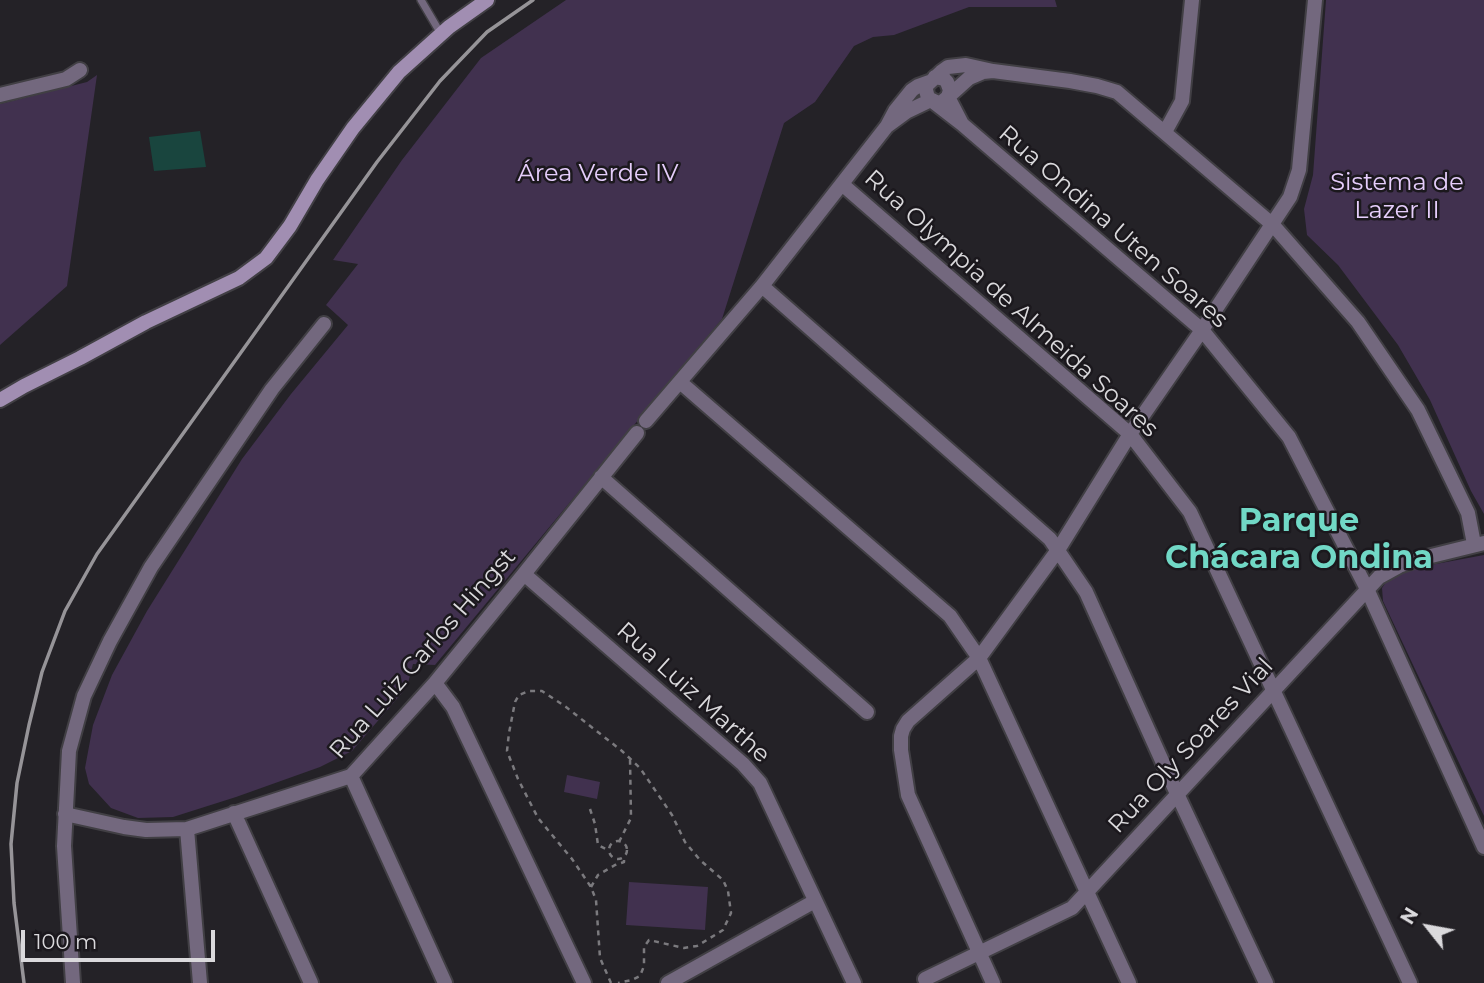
<!DOCTYPE html>
<meta charset="utf-8">
<style>
body{margin:0}
#map{position:relative;width:1484px;height:983px;overflow:hidden;background:#242227;font-family:Montserrat,sans-serif}
canvas{display:block}
.north{position:absolute;left:1393px;top:892px;width:70px;height:70px;-webkit-text-stroke:5px #1b181d;paint-order:stroke;rotate:301deg;font-size:19px;font-weight:700;line-height:28px;text-align:center;color:#dad9dc}
.north::after{content:'';display:block;margin:auto;width:24px;height:32px;background:#dad9dc;clip-path:polygon(50% 0,100% 100%,50% 72%,0 100%)}
.scale{position:absolute;left:21px;top:930px;width:194px;height:32px;box-sizing:border-box;border:4px solid #dad9dc;border-top:0;padding-left:9px;font-size:21px;line-height:24px;white-space:nowrap;color:#dad9dc;-webkit-text-stroke:5px #1b181d;paint-order:stroke}
</style>
<div id="map">
<canvas width="1484" height="983"></canvas>
<div class="north">N</div>
<div class="scale">100 m</div>
</div>
<script>
const ctx = document.querySelector('canvas').getContext('2d');
ctx.lineJoin = 'round';
function paint(path, color) {
  ctx.fillStyle = color;
  ctx.fill(path, 'evenodd');
}
function toPath(rows) {
  const path = new Path2D();
  for (const r of rows) {
    if (r.length === 3) {
      path.moveTo(r[0] + r[2], r[1]);
      path.arc(r[0], r[1], r[2], 0, 2 * Math.PI);
      continue;
    }
    path.moveTo(r[0], r[1]);
    for (let i = 2; i < r.length; i += 2) path.lineTo(r[i], r[i + 1]);
  }
  return path;
}
function trace(path, color, width, dash) {
  ctx.strokeStyle = color;
  ctx.lineWidth = width;
  ctx.lineCap = dash ? 'butt' : 'round';
  ctx.setLineDash(dash || []);
  ctx.stroke(path);
}
function label(font, color, halo, rows, align = 'center') {
  ctx.font = font + ' Montserrat,sans-serif';
  ctx.lineWidth = 5;
  ctx.setLineDash([]);
  ctx.textBaseline = 'middle';
  ctx.strokeStyle = halo;
  ctx.fillStyle = color;
  for (const [text, x, y, turn = 0] of rows) {
    ctx.save();
    ctx.translate(x, y);
    ctx.rotate((+turn || 0) * Math.PI / 180);
    ctx.textAlign = isNaN(turn) ? turn : align;
    if (halo) ctx.strokeText(text, 0, 0);
    ctx.fillText(text, 0, 0);
    ctx.restore();
  }
}
paint(toPath([
 [566,0,1055,0,1057,7,969,7,894,35,873,37,854,46,815,102,784,123,722,319,435,665,413,664,407,687,352,751,320,767,236,797,173,817,138,818,111,808,89,784,85,768,93,725,112,675,147,611,242,459,291,394,348,325,326,305,358,264,333,260,402,160,481,58],
 [1326,0,1484,0,1484,514,1471,491,1430,400,1398,345,1338,265,1307,235,1304,209,1313,175],
 [97,75,67,286,0,345,0,104,87,82],
 [1484,555,1484,816,1383,601,1382,588,1388,579,1409,569],
 [567,775,600,782,597,799,564,792],
 [629,882,708,887,705,930,626,925]
]), '#41314f');
paint(toPath([
 [200,131,206,167,154,171,149,137]
]), '#19453e');
const lane = toPath([
 [421,0,441,34]
]);
const street = toPath([
 [993,71,1070,81,1097,86,1117,92,1273,225,1358,322,1418,410,1468,513,1474,544],
 [929,82,918,86,912,90,895,111,887,126,906,112,931,100,962,124,948,97,969,78,983,72,993,71,966,65,948,67,941,72,926,86,926,90,928,98,938,103,942,102,948,97,950,90,947,82,944,79,935,77],
 [0,95,66,79,80,70],
 [962,124,1202,330,1289,437,1367,589,1484,847],
 [1165,132,1182,101,1192,0],
 [843,185,1130,434,1190,512,1410,983],
 [762,286,1050,539,1086,592,1172,783,1266,983],
 [680,382,950,616,979,658,1129,983],
 [646,421,762,286,887,126],
 [601,477,867,712],
 [524,574,743,764,760,783,854,983],
 [435,683,453,707,584,983],
 [351,776,445,983],
 [234,813,311,983],
 [65,814,124,827,146,830,187,829,351,776,435,683,524,574,637,433],
 [187,829,200,983],
 [925,979,1072,908,1379,577,1399,566,1419,559,1484,543],
 [73,983,64,846,69,751,84,696,110,641,151,567,272,389,324,324],
 [668,983,815,901],
 [993,983,908,795,901,750,901,736,903,729,908,721,979,658,1058,550,1130,434,1202,330,1290,197,1299,170,1315,0]
]);
const secondary = toPath([
 [0,400,24,386,80,358,146,322,239,278,266,258,290,226,317,180,353,128,399,72,449,27,487,0]
]);
trace(lane, '#413f44', 10);
trace(street, '#413f44', 18);
trace(secondary, '#413f44', 18);
trace(toPath([
 [590,809,595,824,598,845,608,850],
 [618,850,9],
 [619,842,631,818,630,758],
 [591,887,598,875,615,865,624,862,624,857],
 [611,983,600,958,596,900,591,887,572,859,538,818,518,779,507,751,509,733,515,702,519,695,529,691,542,691,566,707,622,751,640,768,672,815,685,842,700,860,723,880,728,891,731,913,723,930,697,946,684,948,649,940,644,947,644,966,640,976,632,980,618,983]
]), '#7b7a7e', 2.5, [5, 5]);
trace(lane, '#73687e', 7);
trace(street, '#73687e', 14);
trace(secondary, '#a18eb2', 14);
trace(toPath([
 [24,983,14,903,11,844,17,783,29,725,42,672,65,611,97,554,377,162,440,81,487,32,533,0]
]), '#969498', 3.5);
label('24px', '#e6cefc', '#1b181d', [
 ["Área Verde IV",598,174],
 ["Sistema de",1397,183],
 ["Lazer II",1397,211]
]);
label('24px', '#dad9dc', '#1b181d', [
 ["Rua Ondina Uten Soares",1113,227,41],
 ["Rua Olympia de Almeida Soares",1011,304,42],
 ["Rua Luiz Carlos Hingst",423,654,-49],
 ["Rua Luiz Marthe",693,693,42],
 ["Rua Oly Soares Vial",1191,746,-47]
]);
label('bold 32px', '#71d8c6', '#1b181d', [
 ["Parque",1299,522],
 ["Chácara Ondina",1299,559]
]);
</script>
